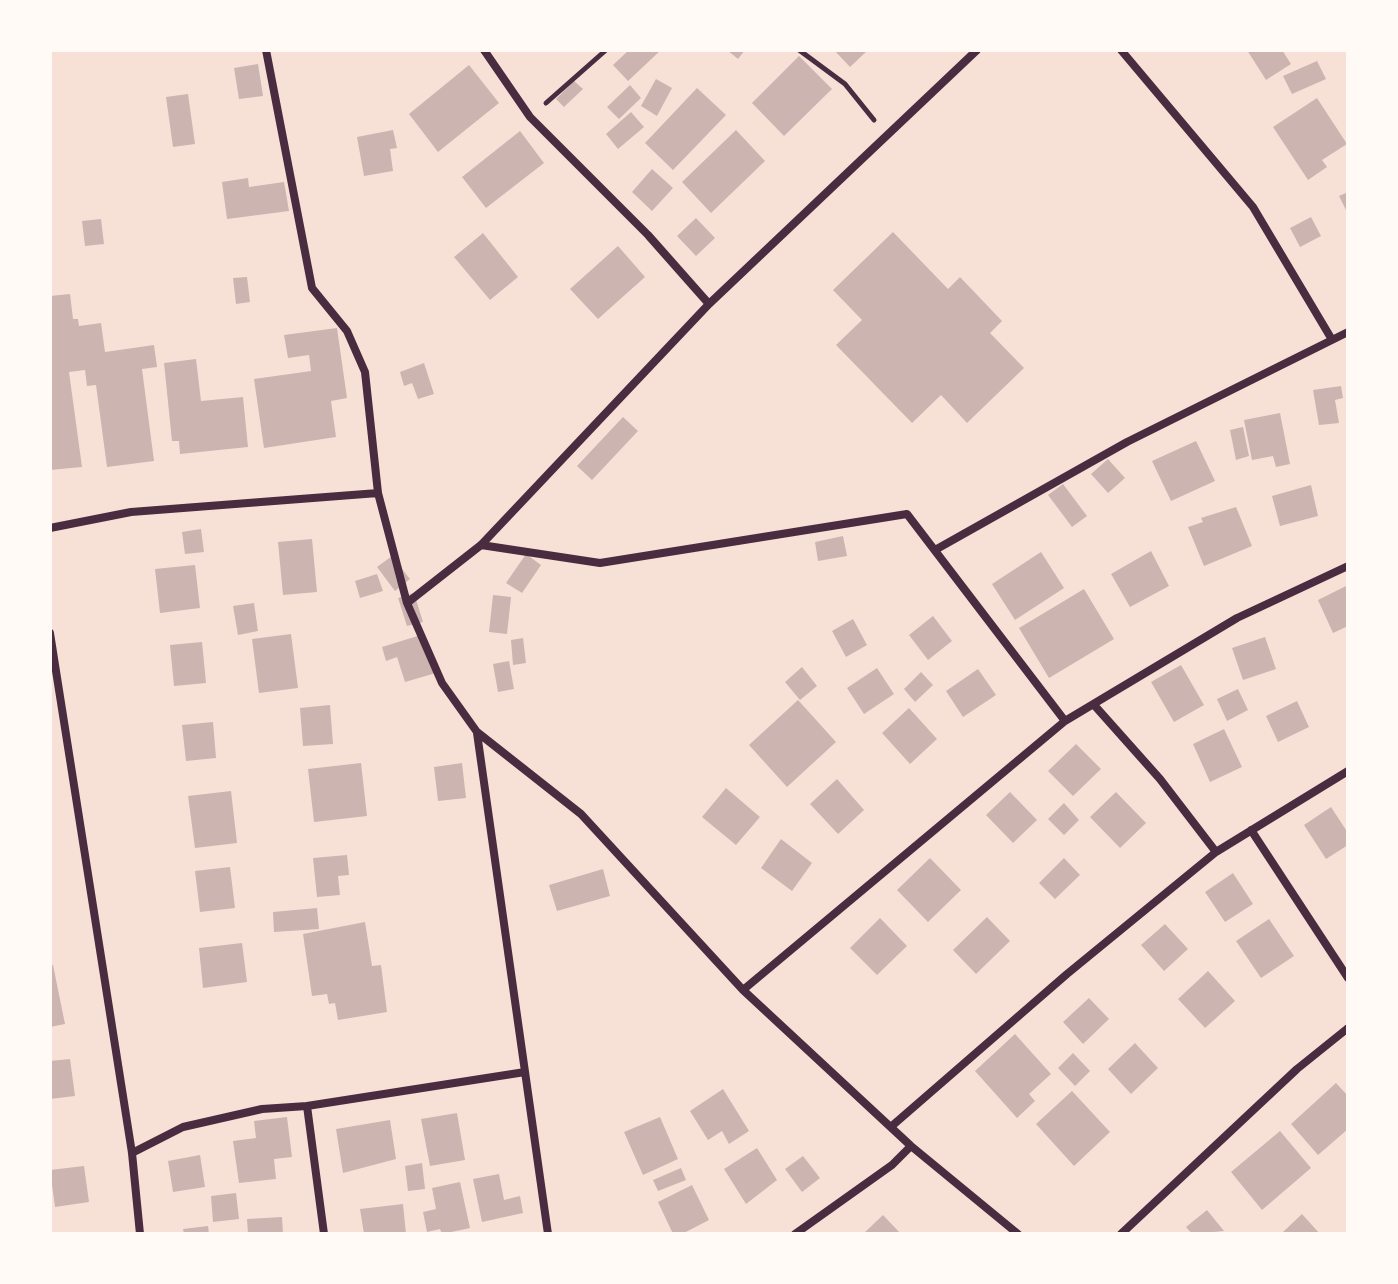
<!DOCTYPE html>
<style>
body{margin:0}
#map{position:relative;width:1398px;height:1284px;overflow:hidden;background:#f7e1d7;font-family:"Roboto Condensed",sans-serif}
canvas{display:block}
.frame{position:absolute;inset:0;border:52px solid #fffaf5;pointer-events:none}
</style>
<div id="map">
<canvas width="1398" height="1284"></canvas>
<div class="frame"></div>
</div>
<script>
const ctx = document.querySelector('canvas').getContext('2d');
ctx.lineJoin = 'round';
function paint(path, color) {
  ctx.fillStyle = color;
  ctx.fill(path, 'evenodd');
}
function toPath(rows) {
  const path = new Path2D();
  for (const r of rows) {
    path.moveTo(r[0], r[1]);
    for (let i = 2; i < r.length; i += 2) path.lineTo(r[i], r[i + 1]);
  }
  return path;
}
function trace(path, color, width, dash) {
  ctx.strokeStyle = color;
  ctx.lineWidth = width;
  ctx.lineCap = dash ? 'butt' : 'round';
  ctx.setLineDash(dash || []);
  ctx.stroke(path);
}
paint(toPath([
 [629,50,661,50,628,81,613,65],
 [727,50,745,50,738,59],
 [834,50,868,50,850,67],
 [1247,50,1282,50,1291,64,1266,80],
 [799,56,832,89,784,136,752,103],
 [1317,61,1326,79,1292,94,1283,76],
 [258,64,263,96,239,99,234,68],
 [469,65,499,103,438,152,409,114],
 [656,79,672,88,657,116,641,106],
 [574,81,583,89,564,107,556,99],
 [630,85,641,98,619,119,607,107],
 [697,88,726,115,673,170,645,143],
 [188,94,195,144,173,147,166,97],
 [1317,98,1347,144,1322,160,1327,167,1308,180,1273,127],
 [631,112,644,127,618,149,606,134],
 [393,130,397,148,390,149,393,171,364,176,357,137],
 [736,130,765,161,711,213,682,182],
 [520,131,544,163,486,208,462,177],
 [652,169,673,188,652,211,632,192],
 [248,178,249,187,284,182,289,211,227,219,222,182],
 [1348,192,1348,214,1339,196],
 [1311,217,1321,236,1300,247,1290,228],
 [696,218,715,238,696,256,677,236],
 [101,219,104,244,85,246,82,221],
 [893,232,948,289,960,277,1002,321,990,333,1024,368,967,423,941,395,912,423,836,345,862,320,833,290],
 [483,233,518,277,490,300,454,257],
 [618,246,645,277,598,319,570,289],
 [247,277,250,302,236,304,233,278],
 [70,294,73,319,78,319,79,326,101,323,105,352,154,345,157,367,142,369,154,461,107,467,96,385,87,386,85,370,69,372,82,467,50,470,50,296],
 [337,328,347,398,331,401,336,437,264,448,254,379,311,371,309,355,288,358,284,335],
 [196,359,201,401,243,397,248,447,180,454,179,441,172,441,164,363],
 [424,363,434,394,418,399,412,383,404,386,400,372],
 [1341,386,1343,398,1335,400,1339,423,1319,425,1313,390],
 [1280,413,1290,464,1276,467,1273,456,1252,460,1244,420],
 [623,417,638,431,592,480,577,466],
 [1243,427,1249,456,1236,460,1230,430],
 [1196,441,1215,481,1171,501,1152,461],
 [1108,459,1125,478,1108,493,1091,474],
 [1063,484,1087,516,1072,527,1048,495],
 [1311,485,1318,516,1280,526,1272,496],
 [1236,507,1252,546,1204,566,1188,527,1203,522,1201,518],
 [201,529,204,552,185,554,182,532],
 [843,536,847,556,818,561,815,542],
 [312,539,317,592,283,595,278,542],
 [1151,551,1169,586,1130,607,1111,574],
 [1041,552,1064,588,1015,620,992,584],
 [526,554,541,565,522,593,506,583],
 [392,556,410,579,395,591,377,567],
 [195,565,200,608,160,613,155,569],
 [377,574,383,591,360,598,355,581],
 [1348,585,1348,626,1333,633,1318,600],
 [1084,589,1114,639,1049,678,1019,628],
 [414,593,423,622,407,626,398,598],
 [493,595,511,597,507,634,489,632],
 [254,603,258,631,238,635,233,606],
 [933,616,952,641,928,660,909,635],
 [853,619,867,645,846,657,832,631],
 [291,634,298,688,259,693,252,639],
 [424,634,436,673,405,682,397,657,386,661,382,647],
 [1265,637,1276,669,1243,680,1232,648],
 [523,638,526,663,513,665,511,640],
 [202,642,206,683,174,686,170,645],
 [509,661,514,689,498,692,493,664],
 [1181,665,1204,705,1174,722,1151,682],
 [802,667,817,686,800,700,785,682],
 [877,668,894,694,864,714,847,688],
 [978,669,996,695,963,717,946,691],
 [921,672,933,685,915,702,904,689],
 [1238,689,1248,710,1227,721,1217,699],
 [798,700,836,742,787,787,749,745],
 [1297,701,1309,727,1278,742,1266,716],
 [330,705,333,744,303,746,300,708],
 [909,708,937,739,910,764,882,733],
 [213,722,216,758,186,761,182,725],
 [1224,729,1242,767,1210,782,1193,744],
 [1076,744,1101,769,1073,796,1048,771],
 [361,763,367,816,314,822,308,769],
 [462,763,466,798,438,801,434,767],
 [837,779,864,810,838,834,810,804],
 [726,788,760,817,736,845,702,817],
 [231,791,237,843,195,848,188,796],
 [1010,792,1037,820,1013,843,986,815],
 [1116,792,1146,823,1120,848,1090,817],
 [1064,803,1079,820,1064,835,1048,819],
 [1331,807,1348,833,1348,845,1326,859,1304,825],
 [781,839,812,863,792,891,761,868],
 [347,855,349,875,338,876,340,895,317,897,313,858],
 [930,858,961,890,928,922,897,890],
 [1064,858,1080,875,1055,899,1039,883],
 [230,867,235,908,200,912,195,871],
 [603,869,610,896,557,911,549,885],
 [1233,873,1253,904,1225,922,1205,892],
 [317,908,319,929,274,932,273,912],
 [987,917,1010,941,976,974,953,950],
 [880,918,907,946,877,975,850,948],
 [1269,919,1294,956,1261,978,1236,941],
 [365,922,372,966,381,965,387,1012,338,1020,335,1003,329,1004,327,994,312,996,303,934],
 [1165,924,1188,949,1164,971,1141,945],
 [242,943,247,982,203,988,199,948],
 [53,965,65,1024,50,1027,50,966],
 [1208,971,1235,1001,1205,1028,1178,999],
 [1089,998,1109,1019,1083,1044,1063,1022],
 [1015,1034,1051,1074,1029,1094,1035,1101,1017,1118,975,1071],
 [1135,1043,1158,1068,1131,1094,1108,1069],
 [1073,1053,1090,1071,1075,1086,1058,1068],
 [70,1059,75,1096,50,1099,50,1061],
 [1336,1083,1348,1096,1348,1129,1318,1155,1291,1124],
 [723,1089,749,1131,729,1144,722,1131,708,1140,690,1111],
 [1072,1091,1110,1132,1074,1166,1036,1124],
 [457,1113,465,1160,430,1166,421,1119],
 [287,1117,292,1157,274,1159,276,1179,239,1183,233,1141,256,1138,254,1121],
 [660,1117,678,1159,643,1175,624,1132],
 [390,1120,396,1159,343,1173,336,1129],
 [1280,1131,1311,1168,1262,1210,1231,1172],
 [757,1148,777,1180,746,1204,724,1169],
 [200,1155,205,1187,173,1192,168,1161],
 [803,1156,820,1178,802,1192,785,1169],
 [422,1163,425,1189,408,1191,405,1166],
 [84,1166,89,1202,55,1207,50,1170],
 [681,1168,686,1180,658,1191,653,1180],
 [499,1174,504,1200,520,1196,523,1213,482,1222,473,1179],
 [460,1182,470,1228,442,1234,440,1229,427,1232,423,1212,436,1209,432,1188],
 [692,1185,709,1220,682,1234,673,1234,658,1202],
 [236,1193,239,1219,213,1222,211,1196],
 [403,1204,406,1234,364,1234,360,1209],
 [1207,1210,1224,1231,1192,1234,1186,1227],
 [1302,1214,1320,1234,1285,1234,1283,1232],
 [883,1215,901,1234,863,1234],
 [282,1217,283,1234,248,1234,247,1219],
 [208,1226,209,1234,184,1234,183,1229]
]), '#ccb4b1');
trace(toPath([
 [799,50,845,84,874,120],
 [546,103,606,50]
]), '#4a2c40', 5);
trace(toPath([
 [266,50,312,288,347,331,365,372,378,493,407,603,442,683,477,732,581,814,743,990,911,1146,1018,1234],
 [484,50,530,117,648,235,709,304],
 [1121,50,1253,207,1331,338],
 [50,528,131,512,378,493],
 [481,545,600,563,907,514,1065,721],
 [935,550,1127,442,1348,332],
 [407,603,481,545,709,304,977,50],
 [50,633,132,1153,140,1234],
 [1095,706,1160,779,1216,852],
 [477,733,548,1234],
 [1251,830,1348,978],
 [743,990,1065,721,1237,618,1348,566],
 [893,1125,1067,974,1216,852,1348,771],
 [132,1153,183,1127,262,1109,307,1106],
 [324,1234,307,1106,525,1072],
 [795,1234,892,1165,911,1146],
 [1121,1234,1297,1069,1348,1028]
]), '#4a2c40', 8);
</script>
